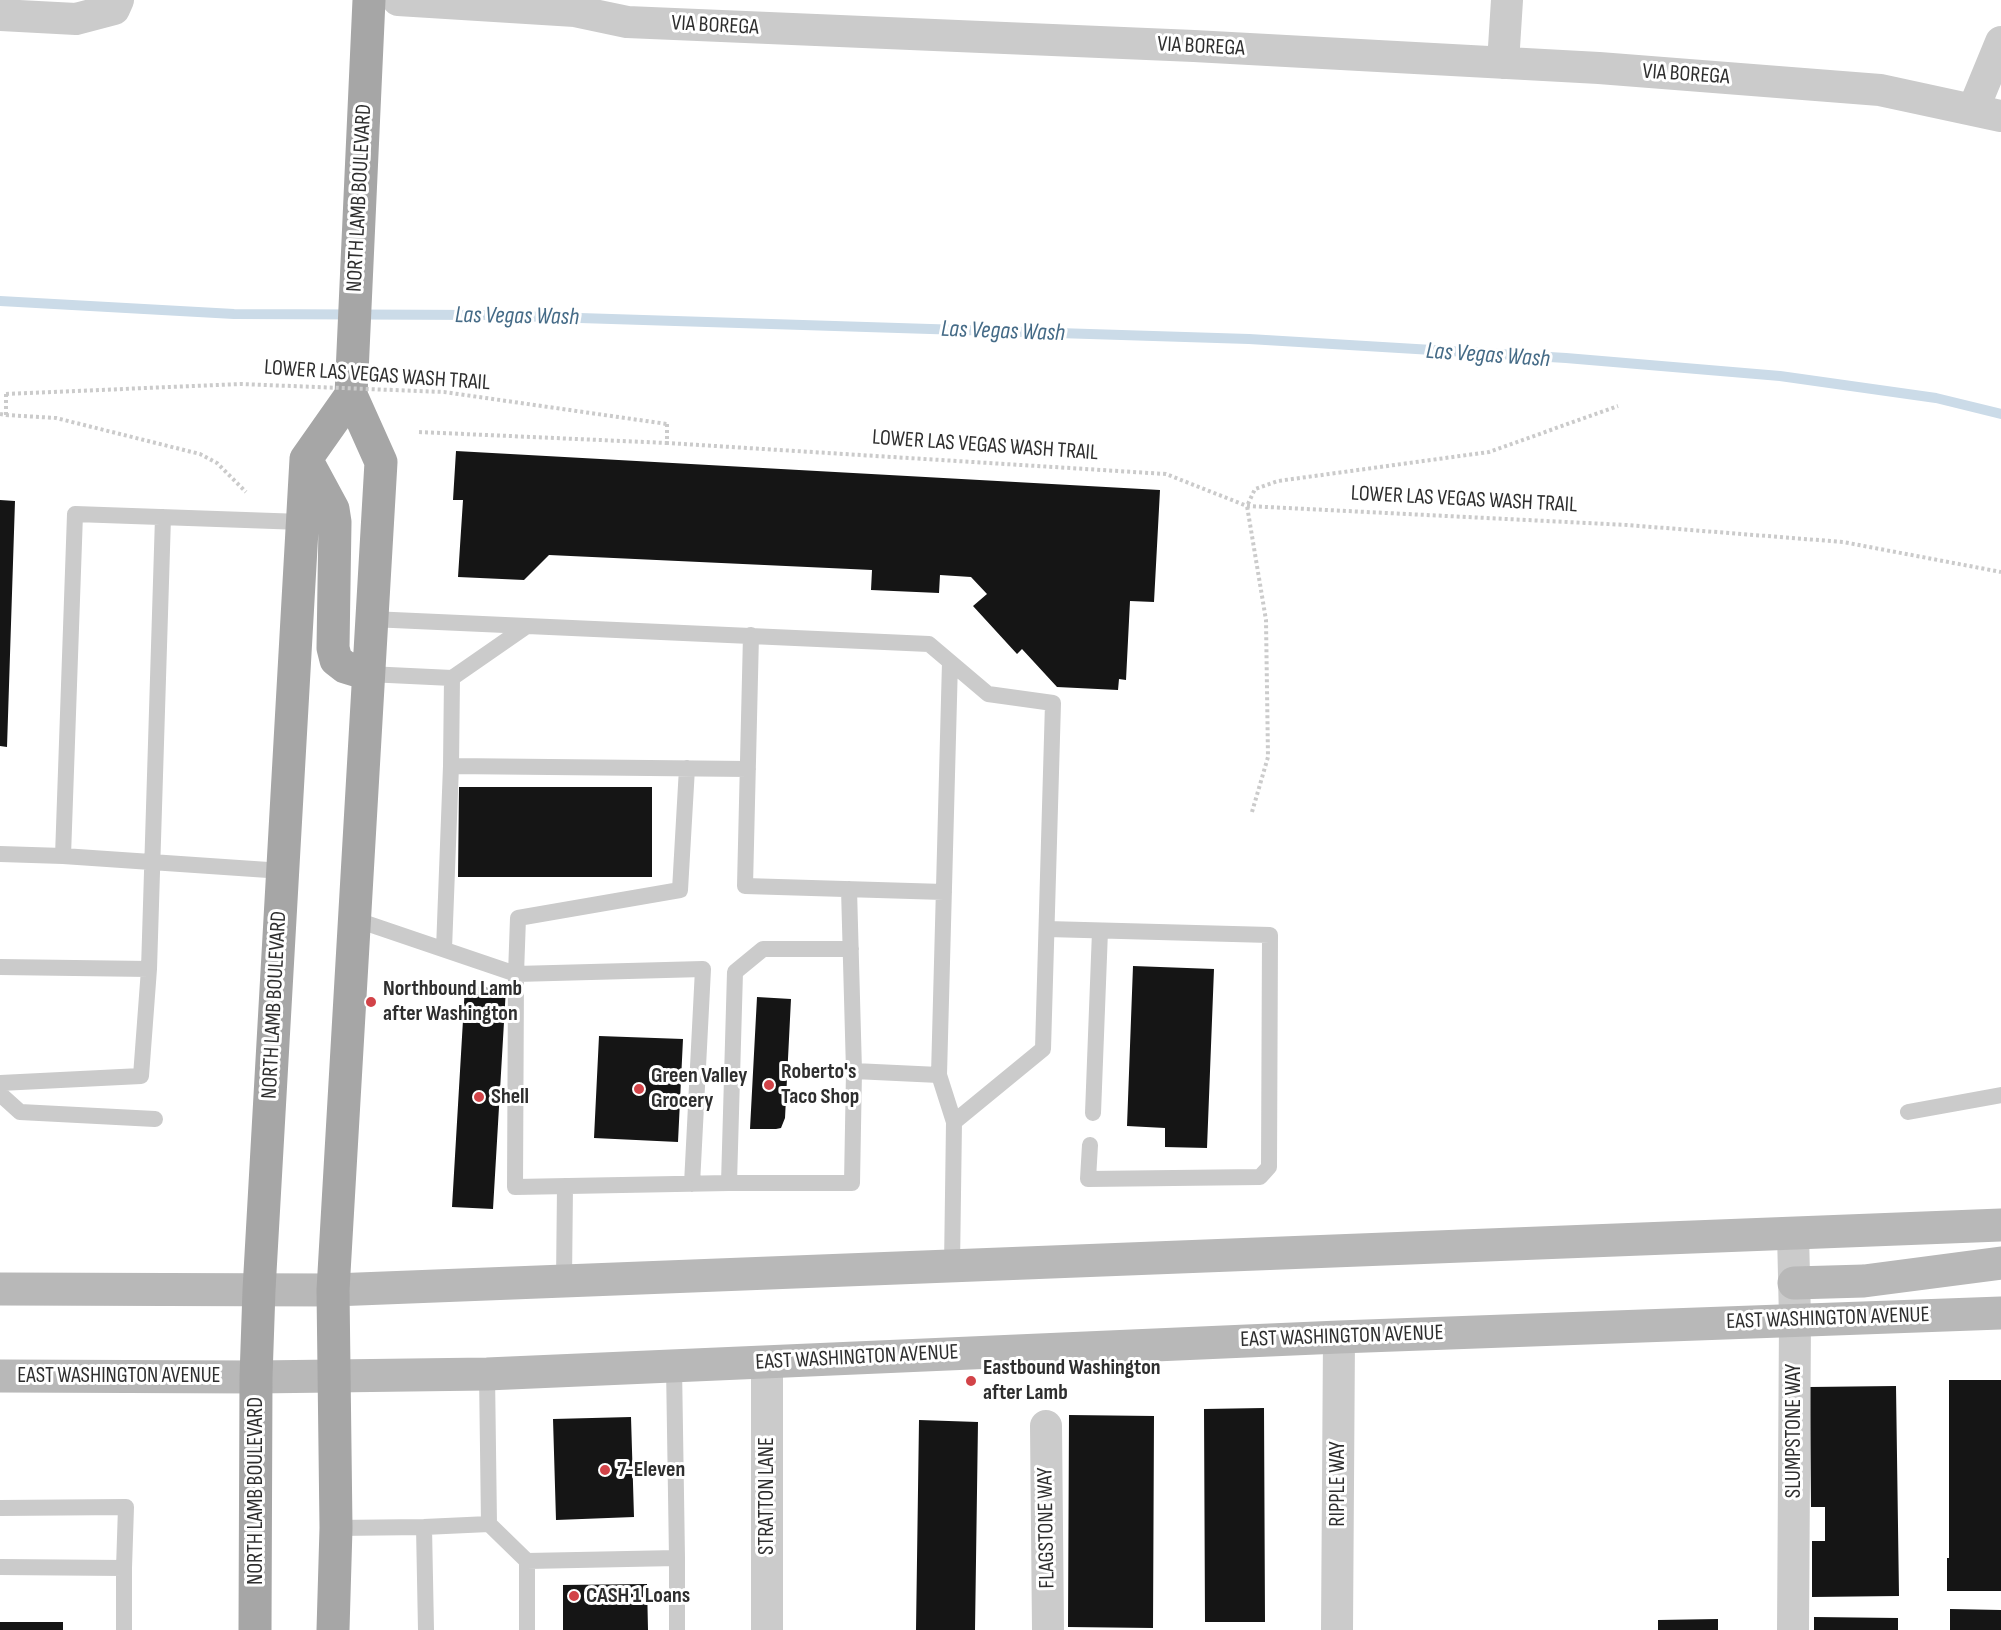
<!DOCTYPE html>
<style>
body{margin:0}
canvas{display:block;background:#fff}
</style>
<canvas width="2001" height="1630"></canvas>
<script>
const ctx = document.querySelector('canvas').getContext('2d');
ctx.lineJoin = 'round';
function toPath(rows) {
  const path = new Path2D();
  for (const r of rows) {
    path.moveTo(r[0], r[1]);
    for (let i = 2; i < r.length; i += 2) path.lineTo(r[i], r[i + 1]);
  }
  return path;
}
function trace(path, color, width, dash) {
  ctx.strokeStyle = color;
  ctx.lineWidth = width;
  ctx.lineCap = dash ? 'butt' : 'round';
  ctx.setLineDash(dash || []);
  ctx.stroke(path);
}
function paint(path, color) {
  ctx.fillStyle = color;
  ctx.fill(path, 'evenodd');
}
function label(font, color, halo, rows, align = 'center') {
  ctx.font = font + ' "Sofia Sans Condensed",sans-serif';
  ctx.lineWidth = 6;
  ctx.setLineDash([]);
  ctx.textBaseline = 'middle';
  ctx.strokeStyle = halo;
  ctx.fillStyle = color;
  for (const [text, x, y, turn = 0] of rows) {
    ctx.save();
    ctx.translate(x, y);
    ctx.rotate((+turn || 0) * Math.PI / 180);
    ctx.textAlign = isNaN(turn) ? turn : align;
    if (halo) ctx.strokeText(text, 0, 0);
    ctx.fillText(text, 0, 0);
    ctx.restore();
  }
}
trace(toPath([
 [0,301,234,314,484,315,1249,339,1566,358,1780,376,1936,398,2001,414]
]), '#cbdbe8', 10);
paint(toPath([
 [456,451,1160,490,1154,602,1130,601,1126,680,1119,679,1118,690,1057,687,1022,649,1017,654,973,606,987,594,971,577,940,575,939,593,871,590,872,570,549,555,524,580,458,577,463,500,453,500],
 [0,500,15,501,7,747,0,746],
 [459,787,652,787,652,877,458,877],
 [1133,966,1214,969,1207,1148,1165,1147,1165,1128,1127,1126],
 [465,986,506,988,493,1209,452,1207],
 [757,997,791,999,785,1118,781,1128,776,1129,750,1129],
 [599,1036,683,1039,678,1142,594,1138],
 [1949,1380,2001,1380,2001,1591,1947,1591,1947,1558,1949,1558],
 [1896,1386,1899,1596,1812,1597,1812,1541,1825,1541,1825,1507,1811,1507,1810,1387],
 [1264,1408,1265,1622,1205,1622,1204,1409],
 [1069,1415,1154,1416,1153,1628,1068,1627],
 [631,1417,634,1517,556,1520,553,1419],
 [919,1420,978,1422,975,1630,916,1630],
 [647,1584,648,1630,563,1630,563,1585],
 [1950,1609,2001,1610,2001,1630,1950,1630],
 [1814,1617,1898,1618,1898,1630,1814,1630],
 [1718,1619,1718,1630,1658,1630,1658,1620],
 [0,1622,63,1622,63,1630,0,1630]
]), '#151515');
trace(toPath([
 [0,414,6,415,6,394],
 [6,415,56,418,200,454,217,463,246,492],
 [667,424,667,443,1166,474,1247,506,1627,525,1843,542,2001,572],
 [419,432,667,443],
 [1252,812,1268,757,1266,620,1247,506,1255,489,1278,481,1489,452,1618,406]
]), '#cbcbcb', 4, [3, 3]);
trace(toPath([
 [371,619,929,644,988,694,1053,703,1043,1049,954,1122,952,1266],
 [751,635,745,886,944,892],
 [950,662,939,1075,954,1122],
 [368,674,452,678,451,766,748,769],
 [452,678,527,626],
 [687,768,680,890,518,918,516,974,703,969,692,1184],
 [0,854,63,856,283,871],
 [63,856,75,514,302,522],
 [849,889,854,1071,939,1075],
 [354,919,516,974,515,1187,729,1183],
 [1047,929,1270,935,1269,1167,1260,1177,1088,1179,1090,1145],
 [444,949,451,766],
 [851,949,763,949,735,972,729,1183,852,1183,854,1071],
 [0,967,149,969],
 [0,1083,141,1076,149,969,163,517],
 [0,1094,20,1112,155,1119],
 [1908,1112,2001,1095],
 [1093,1113,1100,931],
 [564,1281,565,1186],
 [487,1374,489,1524,527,1561,677,1558,674,1366],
 [0,1508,126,1507,124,1568],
 [424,1527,426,1630],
 [336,1528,424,1527,489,1524],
 [527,1561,527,1630],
 [0,1567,124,1568,124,1630],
 [677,1630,677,1558]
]), '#cbcbcb', 16);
trace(toPath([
 [398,0,575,11,627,22,1194,46,1599,68,1880,90,2001,116],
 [0,15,76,19,114,9,118,0],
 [1503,63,1507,0],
 [1973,110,2001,42],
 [767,1362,767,1630],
 [1046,1426,1048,1630],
 [1337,1630,1339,1337],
 [1793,1630,1795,1320,1793,1233]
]), '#cbcbcb', 32);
trace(toPath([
 [1794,1283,1864,1281,2001,1263],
 [0,1289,333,1290,2001,1225],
 [0,1376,256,1377,487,1374,1339,1337,2001,1313]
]), '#b8b8b8', 33);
trace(toPath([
 [306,459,333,509,335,522,333,648,336,660,345,667,368,674],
 [255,1630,256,1377,259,1290,306,459,351,395],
 [333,1630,336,1528,333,1290,381,462,351,395,369,0]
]), '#a6a6a6', 33);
trace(toPath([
 [6,394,240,384,444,392,667,424]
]), '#cbcbcb', 4, [3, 3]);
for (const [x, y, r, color] of [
 [371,1002,6,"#d24348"],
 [769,1085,6,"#d24348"],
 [639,1089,6,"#d24348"],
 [479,1097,6,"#d24348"],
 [971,1381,6,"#d24348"],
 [605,1470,6,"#d24348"],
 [574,1596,6,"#d24348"]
]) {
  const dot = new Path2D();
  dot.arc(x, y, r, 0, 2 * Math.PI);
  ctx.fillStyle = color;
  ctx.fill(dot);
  trace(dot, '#fff', 2);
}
label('22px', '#2e2e2e', '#fff', [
 ["VIA BOREGA",715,26,3],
 ["VIA BOREGA",1201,47,3],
 ["VIA BOREGA",1686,75,4],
 ["NORTH LAMB BOULEVARD",360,198,-87],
 ["LOWER LAS VEGAS WASH TRAIL",377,376,4],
 ["LOWER LAS VEGAS WASH TRAIL",985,446,4],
 ["LOWER LAS VEGAS WASH TRAIL",1464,500,3],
 ["NORTH LAMB BOULEVARD",275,1005,-87],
 ["EAST WASHINGTON AVENUE",1828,1319,-2],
 ["EAST WASHINGTON AVENUE",1342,1337,-2],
 ["EAST WASHINGTON AVENUE",857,1358,-3],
 ["EAST WASHINGTON AVENUE",119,1376],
 ["SLUMPSTONE WAY",1794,1431,-90],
 ["RIPPLE WAY",1338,1484,-90],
 ["NORTH LAMB BOULEVARD",256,1491,-90],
 ["STRATTON LANE",767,1496,-90],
 ["FLAGSTONE WAY",1047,1528,-91]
]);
label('bold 22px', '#2e2e2e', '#fff', [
 ["Northbound Lamb",383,989],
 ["after Washington",383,1014],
 ["Roberto's",781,1072],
 ["Taco Shop",781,1097],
 ["Green Valley",651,1076],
 ["Grocery",651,1101],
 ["Shell",491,1097],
 ["Eastbound Washington",983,1368],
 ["after Lamb",983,1393],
 ["7-Eleven",617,1470],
 ["CASH 1 Loans",586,1596]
], 'left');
label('italic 24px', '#456b87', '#fff', [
 ["Las Vegas Wash",517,317,1],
 ["Las Vegas Wash",1003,332,2],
 ["Las Vegas Wash",1488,356,4]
]);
</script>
